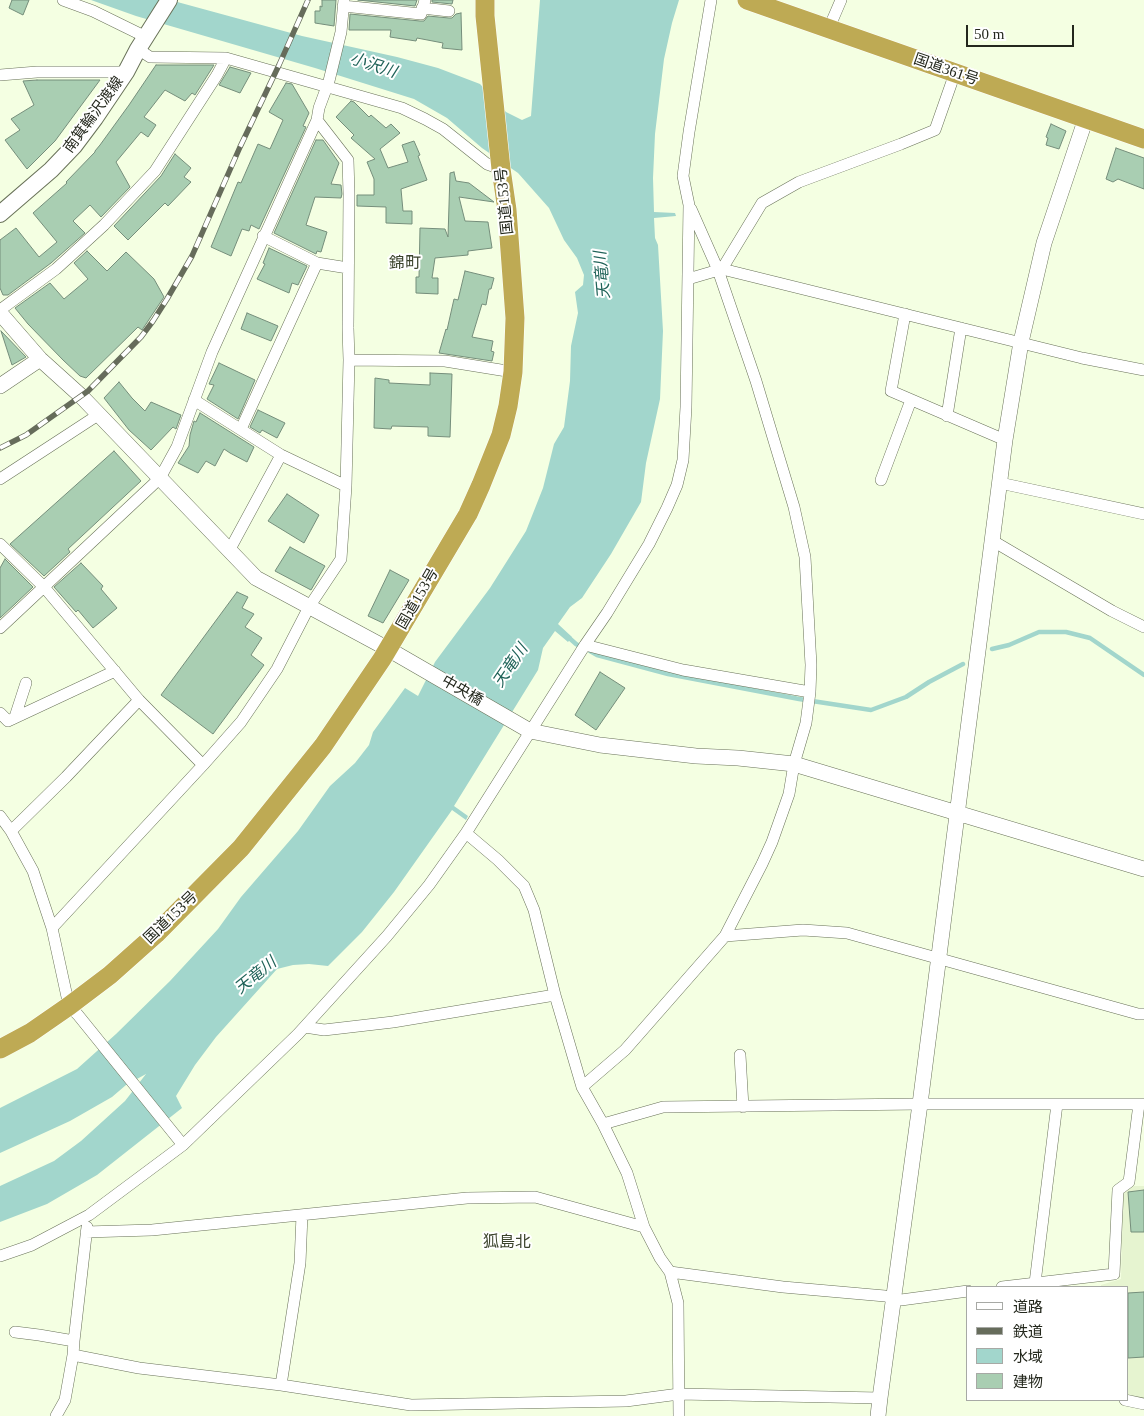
<!DOCTYPE html>
<meta charset="utf-8">
<style>
body{margin:0}
#map{position:relative;width:1144px;height:1416px;overflow:hidden;background:#f4ffe2;font-family:"Times New Roman","Noto Sans JP",serif}
canvas{display:block}
.legend{position:absolute;left:966px;top:1286px;width:162px;height:115px;box-sizing:border-box;background:#fff;border:1px solid #a7a9a5;margin:0;padding:6px 9px;list-style:none;font-size:15px;color:#24281d}
.legend li{display:flex;align-items:center;gap:10px;height:25px}
.legend b{width:25px;border:1px solid #a7a9a5}
.scale{position:absolute;left:966px;top:25px;width:108px;height:22px;box-sizing:border-box;border:2px solid #24281d;border-top:0;padding-left:6px;font-size:15px;line-height:18px;white-space:nowrap;color:#24281d;-webkit-text-stroke:4px #fff;paint-order:stroke}
</style>
<div id="map">
<canvas width="1144" height="1416"></canvas>
<ul class="legend">
<li><b style="height:6px;background:#fff"></b>道路</li>
<li><b style="height:6px;background:#666c5b"></b>鉄道</li>
<li><b style="height:14px;background:#a2d6cc"></b>水域</li>
<li><b style="height:14px;background:#a9ceb2"></b>建物</li>
</ul>
<div class="scale">50 m</div>
</div>
<script>
const ctx = document.querySelector('canvas').getContext('2d');
ctx.lineJoin = 'round';
function paint(path, color) {
  ctx.fillStyle = color;
  ctx.fill(path, 'evenodd');
}
function toPath(rows) {
  const path = new Path2D();
  for (const r of rows) {
    path.moveTo(r[0], r[1]);
    for (let i = 2; i < r.length; i += 2) path.lineTo(r[i], r[i + 1]);
  }
  return path;
}
function trace(path, color, width, dash) {
  ctx.strokeStyle = color;
  ctx.lineWidth = width;
  ctx.lineCap = dash ? 'butt' : 'round';
  ctx.setLineDash(dash || []);
  ctx.stroke(path);
}
function label(font, color, halo, rows, align = 'center') {
  ctx.font = font + ' "Times New Roman","Noto Sans JP",serif';
  ctx.lineWidth = 4;
  ctx.setLineDash([]);
  ctx.textBaseline = 'middle';
  ctx.strokeStyle = halo;
  ctx.fillStyle = color;
  for (const [text, x, y, turn = 0] of rows) {
    ctx.save();
    ctx.translate(x, y);
    ctx.rotate((+turn || 0) * Math.PI / 180);
    ctx.textAlign = isNaN(turn) ? turn : align;
    if (halo) ctx.strokeText(text, 0, 0);
    ctx.fillText(text, 0, 0);
    ctx.restore();
  }
}
paint(toPath([
 [1132,1186,1144,1186,1144,1398,1128,1395,1128,1287,1101,1287,1101,1285,1121,1279,1123,1194]
]), '#e6f4d0');
paint(toPath([
 [91,0,170,0,302,36,397,57,438,68,480,84,506,112,522,120,531,116,540,0,679,0,672,23,664,59,655,134,653,178,654,212,675,213,676,216,654,218,655,238,658,245,663,331,660,399,646,463,641,502,611,554,582,598,570,607,558,624,572,637,568,642,555,631,543,648,538,670,454,806,468,816,466,820,452,810,394,892,362,932,328,966,309,964,293,965,277,969,216,1037,195,1065,176,1096,182,1108,97,1175,47,1204,0,1222,0,1186,54,1161,81,1141,125,1101,146,1074,126,1085,112,1097,70,1121,0,1153,0,1108,77,1069,116,1034,170,981,218,929,241,897,298,831,330,786,355,763,369,745,373,732,405,688,418,696,435,662,490,588,526,531,543,488,554,444,564,427,570,381,571,346,578,313,575,292,583,285,584,275,577,258,564,240,549,208,518,173,482,148,447,118,414,99,315,68,136,16]
]), '#a2d6cc');
trace(toPath([
 [567,636,576,644,583,648],
 [992,649,1009,645,1039,632,1066,632,1090,638,1144,675],
 [590,651,597,655,668,674,799,699,871,710,906,697,929,682,963,664]
]), '#a2d6cc', 4.5);
const building = toPath([
 [12,0,29,0,23,15,9,8,12,0],
 [322,0,336,0,334,26,315,23,315,11,320,11,320,6,322,7,322,0],
 [358,0,417,0,415,6,358,0],
 [432,0,453,0,452,4,432,2,432,0],
 [461,13,462,50,442,48,443,43,417,38,416,41,390,37,391,30,349,30,350,14,420,21,424,21,428,16,449,18,452,18,456,14,461,13],
 [156,65,214,65,195,95,192,93,185,101,165,90,144,117,156,125,148,137,141,132,116,162,130,187,101,217,90,205,73,221,85,233,51,263,8,295,3,295,0,288,0,240,16,228,39,257,57,242,33,213,67,183,66,182,95,152,95,151,100,145,129,105,156,65],
 [230,67,251,73,240,93,219,85,230,67],
 [37,80,100,80,55,141,27,169,5,140,20,130,11,119,34,105,23,81,37,80],
 [286,83,292,84,309,113,303,126,306,127,259,229,251,225,249,231,242,229,231,256,211,247,238,182,241,183,258,144,270,149,283,120,269,112,286,83],
 [351,101,354,102,369,117,371,115,386,128,391,124,400,133,380,149,388,168,408,162,402,145,414,141,420,155,418,156,427,180,401,189,403,211,412,211,412,224,386,223,386,207,357,206,357,195,374,195,374,179,367,162,375,159,351,138,354,135,336,117,351,101],
 [1051,124,1066,131,1059,149,1046,145,1048,138,1046,137,1051,124],
 [316,140,323,140,339,163,331,184,341,185,342,194,341,198,315,197,306,225,327,232,321,252,317,251,316,254,274,233,316,140],
 [1116,148,1144,158,1144,189,1118,179,1113,182,1106,179,1116,148],
 [175,154,191,168,184,177,191,182,168,206,165,203,128,240,114,226,161,176,175,154],
 [454,172,456,181,469,183,494,202,459,197,465,221,488,222,492,248,468,251,468,255,435,258,432,278,438,278,438,294,416,293,416,277,419,277,420,228,445,229,448,237,450,173,454,172],
 [269,248,307,266,298,285,292,283,289,293,257,279,265,264,263,263,269,248],
 [87,251,107,271,126,252,154,279,164,297,142,330,138,327,86,378,80,376,63,360,28,324,15,308,50,283,64,299,88,279,74,263,87,251],
 [465,271,494,278,491,289,489,289,486,305,482,304,472,337,493,341,491,351,494,352,492,361,439,353,446,329,447,330,454,299,458,300,465,271],
 [247,313,278,326,271,341,241,329,247,313],
 [1,331,26,357,12,365,1,331],
 [219,363,255,380,238,419,207,399,214,385,209,384,219,363],
 [430,373,452,374,450,437,428,436,428,427,392,426,391,429,374,428,375,378,389,380,389,383,430,385,430,373],
 [119,382,132,398,145,411,151,402,181,415,176,429,173,427,151,450,129,430,104,398,119,382],
 [258,410,285,423,277,438,262,430,260,433,250,427,258,410],
 [200,413,254,447,247,462,230,453,224,449,215,466,206,461,198,473,178,463,189,446,190,435,194,421,196,422,200,413],
 [114,451,141,481,68,549,70,552,44,576,10,544,114,451],
 [287,494,319,515,304,543,268,521,287,494],
 [290,547,325,566,311,590,275,571,290,547],
 [5,559,33,587,0,618,0,568,5,559],
 [81,563,103,586,101,589,117,608,93,628,78,610,76,612,54,587,81,563],
 [390,570,409,580,383,623,368,616,390,570],
 [237,592,248,597,242,608,254,614,245,627,262,638,251,655,264,665,213,734,161,695,237,592],
 [600,672,625,688,596,730,575,715,600,672],
 [1144,1190,1144,1232,1131,1232,1128,1192,1144,1190],
 [1144,1292,1144,1357,1128,1358,1128,1293,1144,1292]
]);
paint(building, '#a9ceb2');
trace(building, '#758e7b', 1);
const minor = toPath([
 [63,0,93,11,146,37],
 [343,6,421,14,425,0],
 [422,8,449,11],
 [829,28,841,0],
 [138,49,150,57,226,58,402,108,425,119,443,129,487,164,501,169],
 [0,75,37,72,126,72],
 [263,236,317,263,348,268],
 [722,269,762,203,799,182,901,144,935,130,955,73],
 [688,279,722,269,1082,358,1144,370],
 [0,310,56,269,67,259,104,225,155,171,217,75,226,58],
 [905,314,891,391,1005,440],
 [349,360,445,361,513,372],
 [194,400,281,455,346,486],
 [947,416,961,328],
 [241,429,317,263],
 [0,479,98,415],
 [881,480,911,400],
 [1000,483,1144,514],
 [993,541,1112,611,1144,627],
 [0,544,44,587,139,700,203,765],
 [229,551,281,455],
 [0,628,160,478,177,447,212,352,317,120,319,108,329,81,341,32,344,0],
 [585,645,683,670,810,692],
 [0,713,8,721,115,671],
 [15,717,26,683],
 [0,816,11,831,33,871,52,928,69,1006,78,1015,183,1145],
 [11,831,66,777,139,700],
 [466,833,498,860,524,886,534,910,555,995,582,1087,603,1124,627,1173,644,1227,660,1258,670,1272,678,1303,679,1416],
 [52,928,203,765,241,722,277,669,309,607,341,559,346,486,349,360,348,328,349,194,348,160,317,120],
 [725,936,803,930,847,933,1138,1014,1144,1014],
 [305,1027,324,1030,393,1022,555,995],
 [740,1055,743,1107],
 [582,1087,625,1050,725,936,762,864,772,842,789,794,794,764,806,723,810,692,811,665,805,557,794,507,756,381,718,270,691,209],
 [603,1124,663,1107,920,1104,1144,1104],
 [86,1232,152,1230,467,1198,535,1197,644,1227],
 [0,1256,32,1245,89,1215,183,1145,298,1034,387,936,429,885,466,833,585,645,607,613,649,544,667,508,677,485,683,460,686,407,689,205,683,176,689,132,711,0],
 [670,1272,783,1287,885,1296,901,1300,968,1291],
 [1035,1283,1057,1104],
 [1002,1287,1114,1274,1118,1190,1129,1182,1139,1104],
 [15,1332,39,1335,74,1341],
 [73,1355,139,1368,281,1385,411,1405,626,1401,679,1394,880,1398],
 [281,1385,300,1263,302,1215],
 [1125,1400,1144,1404],
 [56,1416,65,1400,73,1355,74,1341,87,1227]
]);
const tertiary = toPath([
 [0,313,40,359,81,396,256,578,388,649,530,731,600,745,696,756,738,758,794,764,1144,869],
 [0,386,40,359],
 [878,1416,880,1398,920,1104,1005,440,1021,342,1044,243,1086,118]
]);
const secondary = toPath([
 [0,214,51,170,74,146,95,118,126,72,138,49,169,0]
]);
const trunk = toPath([
 [747,0,1144,139],
 [0,1049,30,1033,69,1006,110,975,156,934,241,848,323,746,382,659,468,514,481,485,501,435,508,406,513,372,515,318,507,210,501,169,485,16,485,0]
]);
trace(minor, '#697259', 12);
trace(tertiary, '#697259', 16);
trace(secondary, '#697259', 18);
trace(trunk, '#fff', 20);
trace(minor, '#fff', 11);
trace(tertiary, '#fff', 15);
trace(secondary, '#fff', 16);
trace(trunk, '#beaa54', 19);
const rail = toPath([
 [0,448,26,435,88,391,141,337,153,321,167,299,192,256,240,147,279,65,308,0]
]);
trace(rail, '#666c5b', 5.5);
trace(rail, '#fff', 4, [11]);
label('15px', '#24281d', '#fff', [
 ["国道361号",946,70,19],
 ["南箕輪沢渡線",94,115,-54],
 ["国道153号",505,201,-96],
 ["国道153号",418,599,-60],
 ["中央橋",462,691,30],
 ["国道153号",171,918,-44]
]);
label('italic 16px', '#1f6258', '#fff', [
 ["小沢川",373,66,18],
 ["天竜川",603,275,-95],
 ["天竜川",511,666,-56],
 ["天竜川",256,976,-39]
]);
label('16px', '#3b432c', '#fff', [
 ["錦町",405,264],
 ["狐島北",507,1243]
]);
</script>
